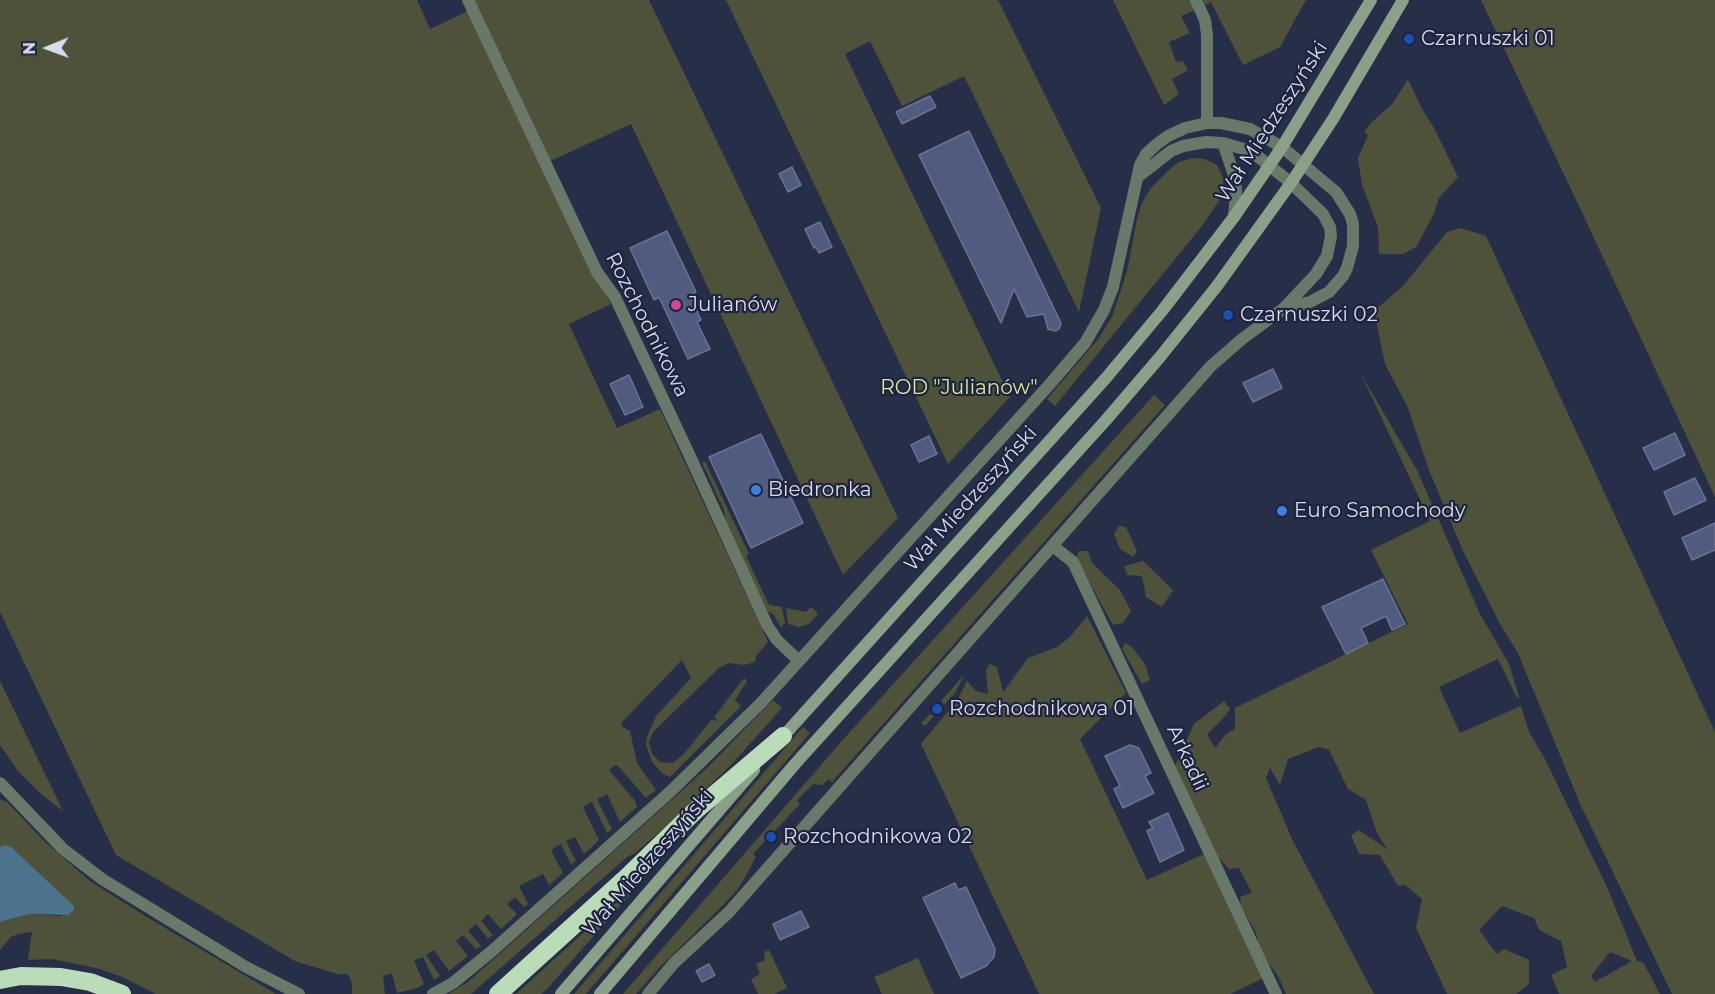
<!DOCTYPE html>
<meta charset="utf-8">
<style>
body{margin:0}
#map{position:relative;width:1715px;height:994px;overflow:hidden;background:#272e48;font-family:Montserrat,sans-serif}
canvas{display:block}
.north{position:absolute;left:18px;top:18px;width:60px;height:60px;-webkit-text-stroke:4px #1e243d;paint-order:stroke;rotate:269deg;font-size:16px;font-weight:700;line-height:24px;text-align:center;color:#d7dced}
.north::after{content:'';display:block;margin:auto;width:21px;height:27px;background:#d7dced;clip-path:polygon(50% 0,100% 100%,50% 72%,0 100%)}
</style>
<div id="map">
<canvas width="1715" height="994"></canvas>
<div class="north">N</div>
</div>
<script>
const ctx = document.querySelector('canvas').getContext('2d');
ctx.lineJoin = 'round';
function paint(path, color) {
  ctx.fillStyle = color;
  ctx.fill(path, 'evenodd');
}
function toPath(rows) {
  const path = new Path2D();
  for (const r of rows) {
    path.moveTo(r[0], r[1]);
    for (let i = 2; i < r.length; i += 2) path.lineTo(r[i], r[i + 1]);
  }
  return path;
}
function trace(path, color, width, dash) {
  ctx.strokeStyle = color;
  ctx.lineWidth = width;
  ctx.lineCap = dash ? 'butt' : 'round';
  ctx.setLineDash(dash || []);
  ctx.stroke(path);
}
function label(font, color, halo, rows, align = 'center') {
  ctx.font = font + ' Montserrat,sans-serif';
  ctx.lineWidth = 4.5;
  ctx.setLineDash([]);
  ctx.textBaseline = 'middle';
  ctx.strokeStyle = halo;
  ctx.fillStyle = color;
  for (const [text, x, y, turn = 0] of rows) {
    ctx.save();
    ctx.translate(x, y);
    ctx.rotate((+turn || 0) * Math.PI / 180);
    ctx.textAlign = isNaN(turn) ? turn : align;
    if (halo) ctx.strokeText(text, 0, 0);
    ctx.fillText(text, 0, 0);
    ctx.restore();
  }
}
paint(toPath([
 [0,0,417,0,430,29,468,11,611,304,569,324,617,428,660,409,768,642,756,656,755,662,744,665,728,663,718,669,653,732,649,742,652,754,660,762,673,763,684,754,711,720,718,721,714,717,744,678,747,681,735,700,741,706,758,689,670,777,663,774,652,762,646,745,647,737,656,716,691,678,682,660,623,721,621,726,630,731,637,763,656,790,646,798,618,766,615,765,609,770,636,802,637,807,620,822,607,794,597,799,612,829,607,833,592,802,583,807,599,840,584,854,575,837,566,841,576,861,571,865,561,844,551,850,563,873,549,885,543,874,519,886,528,904,524,907,515,897,507,904,517,914,501,929,488,914,481,921,493,935,488,939,476,924,468,931,481,946,476,949,463,935,456,941,468,956,449,971,434,950,426,955,440,976,434,980,423,957,414,960,424,984,417,988,397,993,392,973,383,976,385,994,352,994,352,983,348,974,337,974,295,961,116,855,0,612],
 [471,0,649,0,898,518,843,575,631,124,548,162],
 [726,0,998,0,1101,208,1079,312,964,76,902,106,870,41,845,54,1010,397,948,464],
 [1113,0,1191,0,1195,10,1181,16,1190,33,1169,42,1176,62,1183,61,1188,70,1172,79,1179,94,1164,105],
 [1203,0,1306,0,1280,47,1243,65,1211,2,1206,5],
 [1481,0,1715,0,1715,497,1579,206],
 [1408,79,1422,109,1434,128,1458,177,1439,198,1433,216,1416,247,1403,254,1379,254,1378,227,1362,185,1358,158,1368,135,1364,132,1371,123,1393,103],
 [1193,158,1205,159,1217,165,1223,177,1224,187,1221,198,1202,226,1055,406,1047,399,1099,338,1112,317,1127,271,1137,219,1142,203,1151,188,1170,169,1179,162],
 [1461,228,1486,236,1715,732,1715,994,1672,994,1581,806,1518,653,1500,624,1463,551,1429,470,1408,408,1385,364,1374,311,1403,286,1447,232],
 [1361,374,1417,470,1480,614,1509,664,1519,697,1517,698,1498,659,1439,687,1460,733,1521,706,1529,732,1545,759,1607,887,1637,961,1643,962,1660,994,1559,994,1551,975,1567,967,1561,941,1539,930,1534,918,1502,906,1479,930,1497,954,1504,949,1529,960,1529,984,1516,994,1447,994,1416,928,1422,899,1405,885,1398,886,1380,855,1359,854,1351,835,1359,830,1387,849,1377,833,1366,800,1348,789,1329,750,1319,747,1288,759,1280,785,1270,768,1266,778,1292,839,1374,994,1286,994,1278,976,1261,953,1256,933,1241,906,1240,897,1252,893,1239,868,1229,869,1218,857,1175,766,1194,724,1224,701,1230,709,1221,721,1207,734,1215,748,1226,734,1235,729,1235,708,1408,624,1371,550,1430,521],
 [1610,952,1632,961,1595,982,1591,976],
 [1154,395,1165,405,832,782,829,779,822,785,813,784,797,800,800,804,753,854,756,857,738,889,723,905,659,968,636,994,623,994,840,743],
 [705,461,749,554,746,556,769,605,782,607,785,623,781,627,773,614,768,612,757,591,726,523,724,510,702,463],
 [1119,526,1126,527,1137,551,1133,557,1120,549,1114,534],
 [1079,551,1088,551,1092,563,1120,590,1131,611,1123,623,1113,625,1076,558],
 [1143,561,1173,590,1162,607,1146,597,1142,576,1127,575,1124,566],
 [811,607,817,612,817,615,809,624,799,627,788,624,786,608,806,612],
 [1087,616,1126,693,1080,739,1147,880,1204,854,1264,978,1230,994,1039,994,921,744,958,699,967,681,976,691,988,694,986,670,990,664,997,667,1003,692,1028,658,1057,647,1070,637],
 [1125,643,1131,646,1145,664,1150,680,1142,684,1122,649],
 [964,675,955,693,925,726,921,723,930,714,933,716,944,704,941,701],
 [0,681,63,811,41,794,18,771,0,745],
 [773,700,782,708,730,766,672,821,635,853,627,857,471,994,448,994,468,982,706,769],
 [803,727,810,733,653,916,586,994,574,994],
 [0,799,7,802,44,841,90,881,142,914,276,994,156,994,122,977,100,969,52,959,28,960,32,932,18,934,11,937,0,950,0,922,30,914,62,916,4,845,0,847],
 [648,874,548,988,541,994,516,994],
 [769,950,787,988,774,994,758,994,751,979,760,974,756,964,765,960,764,952],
 [918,958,934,994,882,994,874,977]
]), '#4e523a');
paint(toPath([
 [4,845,11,847,74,906,74,910,68,915,30,914,0,922,0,847]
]), '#4b738d');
const building = toPath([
 [930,96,936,107,902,124,896,112,930,96],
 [969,131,1061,323,1059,329,1056,331,1048,329,1044,314,1027,317,1014,289,1001,323,919,155,969,131],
 [792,167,801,185,788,192,779,174,792,167],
 [820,222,832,247,819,253,816,247,814,248,805,229,820,222],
 [667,231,696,292,690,295,701,320,697,322,710,349,688,359,659,297,654,300,630,248,667,231],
 [1273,369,1282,388,1253,402,1243,383,1273,369],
 [629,375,643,407,625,415,610,384,629,375],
 [1675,433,1685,455,1654,470,1643,448,1675,433],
 [761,434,803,523,751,548,709,457,761,434],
 [929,436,937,454,919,462,911,445,929,436],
 [1695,478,1706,500,1674,515,1664,492,1695,478],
 [1715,523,1715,550,1692,560,1682,538,1715,523],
 [1383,579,1405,624,1392,630,1386,616,1361,628,1368,643,1346,654,1322,607,1383,579],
 [1130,745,1139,748,1151,773,1145,776,1154,793,1123,808,1114,789,1120,786,1105,756,1130,745],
 [1168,813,1184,850,1160,862,1147,831,1153,828,1149,822,1168,813],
 [955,883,958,890,966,887,995,949,994,957,986,966,961,978,923,898,955,883],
 [801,911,809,927,780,940,773,924,801,911],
 [709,964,715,975,702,982,696,971,709,964]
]);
paint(building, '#515b80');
trace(building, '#6b7392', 1.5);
trace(toPath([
 [468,0,597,272,615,297,688,452,767,625,777,640,799,661],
 [1196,0,1205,20,1207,35,1207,123],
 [1223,143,1235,178,1236,191,1234,217],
 [1053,546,1073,562,1276,994],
 [0,783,63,849,102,879,246,967,299,994],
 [433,994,453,983,492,951,670,792,720,743,760,704,1050,384,1085,343,1104,310,1113,287,1140,165,1146,154,1157,144,1168,136,1185,128,1207,123,1221,123,1250,129,1282,147,1336,192,1350,214,1353,224,1353,246,1347,268,1343,276,1329,292,1310,302,1284,308],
 [648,994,674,963,729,912,1211,366,1242,339,1284,308,1316,274,1327,256,1331,236,1330,227,1323,214,1291,183,1251,151,1223,143,1206,142,1183,146,1171,151,1139,176]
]), '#6a7869', 12);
trace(toPath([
 [779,741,1106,378,1162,311,1234,217,1282,147,1371,0],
 [561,994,754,770],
 [600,994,795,764,1106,420,1160,357,1217,286,1291,183,1333,119,1403,0]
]), '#8aa089', 12);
trace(toPath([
 [0,980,21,976,61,977,90,982,122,994],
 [498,994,627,877,695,811,783,736]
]), '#badcb8', 18);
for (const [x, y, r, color] of [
 [1409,39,6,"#1a4fb4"],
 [676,305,6,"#d1479c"],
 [1228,315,6,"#1a4fb4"],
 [756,490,6,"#3f7fe0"],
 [1282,511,6,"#3f7fe0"],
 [937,709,6,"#1a4fb4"],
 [771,837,6,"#1a4fb4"]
]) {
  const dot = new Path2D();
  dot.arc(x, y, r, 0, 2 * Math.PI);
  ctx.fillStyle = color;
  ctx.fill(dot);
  trace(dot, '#1e243d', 2);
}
label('20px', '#d7dced', '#1e243d', [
 ["Czarnuszki 01",1421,39],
 ["Julianów",688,305],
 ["Czarnuszki 02",1240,315],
 ["Biedronka",768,490],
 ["Euro Samochody",1294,511],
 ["Rozchodnikowa 01",949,709],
 ["Rozchodnikowa 02",783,837]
], 'left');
label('20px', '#d7dced', '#1e243d', [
 ["Wał Miedzeszyński",1272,122,-57],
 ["Rozchodnikowa",647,325,63],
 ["Wał Miedzeszyński",971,499,-48],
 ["Arkadii",1187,758,65],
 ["Wał Miedzeszyński",648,863,-49]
]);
label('20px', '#dae59f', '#1e243d', [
 ["ROD \"Julianów\"",959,388]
]);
</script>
